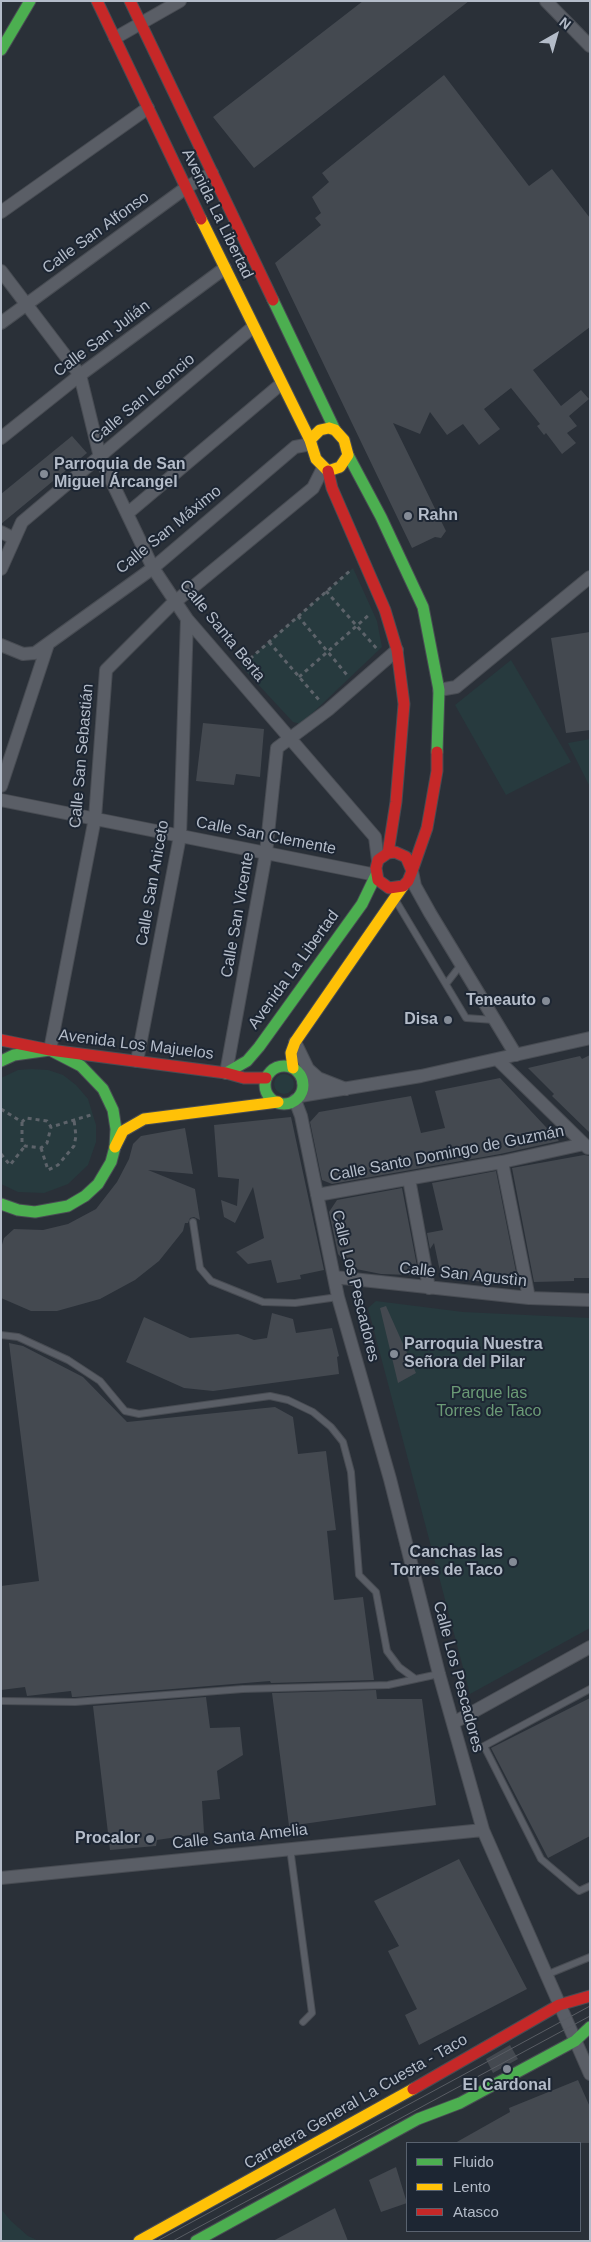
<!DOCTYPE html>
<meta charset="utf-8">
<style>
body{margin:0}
#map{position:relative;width:591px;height:2242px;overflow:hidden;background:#2a3038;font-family:Helvetica,sans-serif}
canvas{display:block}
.frame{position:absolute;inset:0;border:2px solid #b4bcc9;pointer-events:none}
.legend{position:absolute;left:406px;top:2142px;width:175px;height:90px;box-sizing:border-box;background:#1d2633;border:1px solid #59626f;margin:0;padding:6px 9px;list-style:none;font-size:15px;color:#b4bcc9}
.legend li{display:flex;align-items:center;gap:10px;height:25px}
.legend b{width:25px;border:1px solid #59626f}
.north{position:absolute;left:531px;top:10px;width:50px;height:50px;-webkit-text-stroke:4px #1d2633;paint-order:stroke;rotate:38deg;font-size:14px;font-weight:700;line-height:20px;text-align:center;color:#b4bcc9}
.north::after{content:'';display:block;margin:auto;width:18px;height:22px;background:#b4bcc9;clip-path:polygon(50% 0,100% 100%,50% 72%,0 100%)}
</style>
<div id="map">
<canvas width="591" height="2242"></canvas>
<div class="frame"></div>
<ul class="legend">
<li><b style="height:6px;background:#4caf50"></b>Fluido</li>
<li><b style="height:6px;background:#ffc107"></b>Lento</li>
<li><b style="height:6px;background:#c62828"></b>Atasco</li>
</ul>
<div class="north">N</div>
</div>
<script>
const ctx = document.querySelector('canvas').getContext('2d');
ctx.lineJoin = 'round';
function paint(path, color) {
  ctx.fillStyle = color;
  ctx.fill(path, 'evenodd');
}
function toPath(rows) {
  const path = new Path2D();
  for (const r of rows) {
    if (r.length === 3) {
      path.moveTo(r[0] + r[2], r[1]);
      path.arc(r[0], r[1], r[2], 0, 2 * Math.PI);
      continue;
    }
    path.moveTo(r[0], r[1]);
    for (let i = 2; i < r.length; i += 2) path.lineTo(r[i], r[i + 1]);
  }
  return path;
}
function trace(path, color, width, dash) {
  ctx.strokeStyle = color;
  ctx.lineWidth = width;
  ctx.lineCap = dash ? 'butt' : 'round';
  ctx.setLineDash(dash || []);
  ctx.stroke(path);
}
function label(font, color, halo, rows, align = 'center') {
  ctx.font = font + ' Helvetica,sans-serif';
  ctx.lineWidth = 4;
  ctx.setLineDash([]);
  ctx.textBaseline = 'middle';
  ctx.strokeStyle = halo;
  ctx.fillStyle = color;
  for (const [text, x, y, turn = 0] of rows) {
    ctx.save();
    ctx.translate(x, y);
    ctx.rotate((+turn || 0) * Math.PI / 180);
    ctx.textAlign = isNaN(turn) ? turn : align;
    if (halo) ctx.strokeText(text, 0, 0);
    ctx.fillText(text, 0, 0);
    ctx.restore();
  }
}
paint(toPath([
 [353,568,377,621,382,647,301,724,293,722,241,666],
 [511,660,571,762,506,795,455,705],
 [590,739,590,787,568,743],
 [31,1069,48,1070,63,1075,76,1085,88,1099,96,1125,96,1142,88,1165,68,1184,44,1193,18,1192,1,1184,1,1078,18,1070],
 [284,1084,10],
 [376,1301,463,1312,590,1318,590,1628,470,1694,368,1308],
 [1,2209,11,2221,28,2236,39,2241,1,2241]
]), '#273a3e');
paint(toPath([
 [363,1,469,1,254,168,213,117],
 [444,75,529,186,552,169,590,218,590,327,533,370,561,406,581,390,589,399,569,416,577,426,567,433,576,443,562,454,546,433,544,435,537,426,540,424,511,388,484,409,500,429,479,445,463,424,447,435,430,412,420,434,393,423,446,531,441,538,435,537,412,548,275,263,321,225,315,218,321,213,312,197,329,182,322,173],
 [72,436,87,453,1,524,1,494],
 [590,632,590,730,566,733,551,638],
 [203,723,264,729,260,777,236,774,234,785,196,781],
 [590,1055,590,1133,552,1096,554,1094,528,1068,580,1056,582,1059],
 [500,1078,559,1141,500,1154,332,1184,322,1180,310,1122,319,1112,411,1096,421,1133,445,1128,435,1091],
 [291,1117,324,1270,300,1275,301,1279,277,1283,271,1260,248,1264,236,1252,264,1238,253,1187,235,1223,224,1217,221,1200,237,1206,239,1179,218,1177,214,1125],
 [185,1128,193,1174,148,1170,195,1189,200,1220,194,1217,190,1218,188,1223,185,1223,183,1231,159,1261,135,1280,100,1299,57,1311,31,1311,1,1298,1,1248,4,1238,14,1229,43,1230,68,1224,96,1209,117,1182,129,1159,133,1144,141,1136],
 [584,1155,590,1156,590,1278,574,1278,574,1281,534,1282,512,1168],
 [496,1171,519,1287,441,1276,434,1243,430,1249,427,1233,443,1230,432,1183],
 [402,1188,417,1266,410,1275,381,1274,351,1268,338,1254,329,1212,337,1200],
 [386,1306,416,1373,398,1383,380,1308],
 [272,1313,293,1319,296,1333,332,1328,339,1356,337,1357,339,1374,213,1391,184,1388,126,1362,144,1317,190,1338,238,1334,254,1340,267,1338],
 [9,1343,23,1346,83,1377,127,1422,275,1407,293,1417,298,1454,326,1451,336,1530,327,1531,334,1600,363,1597,374,1680,271,1683,270,1681,75,1697,72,1697,71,1691,27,1696,25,1687,1,1690,1,1586,39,1581],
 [376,1690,377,1699,422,1699,436,1805,289,1826,272,1693],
 [206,1697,210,1728,240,1727,243,1755,217,1771,220,1799,202,1801,204,1833,157,1840,156,1846,110,1850,93,1706],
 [590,1698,590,1836,548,1858,491,1748],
 [459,1859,527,1989,419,2045,405,2015,417,2009,388,1951,399,1946,374,1901],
 [510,2045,518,2059,493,2073,486,2059],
 [578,2080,590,2107,590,2143,455,2143,510,2112,509,2108],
 [396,2167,407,2203,381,2212,369,2180],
 [335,2208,348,2241,273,2241]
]), '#444950');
const lane = toPath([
 [396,901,466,1018,494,1020],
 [446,984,460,966],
 [193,1222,200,1268,211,1281,263,1302,295,1303,338,1297],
 [1,1335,18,1337,68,1360,100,1381,125,1411,139,1414,270,1396,288,1400,313,1412,331,1427,343,1442,351,1472,359,1575,376,1592,387,1651,399,1667,414,1678],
 [590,1689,484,1746,541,1859,579,1891,590,1886],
 [1,1701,75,1702,243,1689,388,1685,439,1674],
 [290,1848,312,2013,303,2022],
 [546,1975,590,1957]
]);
const street = toPath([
 [546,1,590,46],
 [115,38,180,1],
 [1,212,148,108],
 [1,271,80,375,100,457,153,568,187,619,375,837,378,860],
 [1,323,187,187,212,173],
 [1,438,80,375,225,268],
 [128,513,281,384],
 [1,532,13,538],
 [1,569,22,522,253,327],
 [1,645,23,654,35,653,153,568,295,447,311,444],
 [439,690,456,687,590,577],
 [1,786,48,644],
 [1,800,376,875],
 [412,871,415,886,430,913,516,1055],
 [295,1042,308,1069,318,1078,346,1089],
 [50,1050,95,818,106,670,170,606,313,488,323,468],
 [497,1059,588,1148],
 [137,1061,180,836,187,619],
 [226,1073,266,853,277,748,328,710,397,650],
 [303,1082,328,1086],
 [300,1096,421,1076,590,1038],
 [295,1100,301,1116,338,1297,390,1479,439,1674,483,1830,590,2074],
 [502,1162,529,1298],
 [409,1179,429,1288],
 [317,1195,502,1162,584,1144],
 [334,1277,529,1298,590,1300],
 [453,1723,590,1647],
 [1,1878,483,1830]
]);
const fast = toPath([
 [1,50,30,1],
 [273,300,335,430],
 [348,455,381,517,423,607,439,690,437,752],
 [1,1061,14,1055,50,1050,81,1066,103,1089,113,1110,116,1129,115,1147,111,1162,98,1184,85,1196,68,1206,35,1212,18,1210,1,1204],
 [284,1085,19],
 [226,1073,247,1061,259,1047,362,904,376,875],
 [196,2241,418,2119,460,2103,575,2041,590,2027]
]);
const slow = toPath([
 [201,219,310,440],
 [329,428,335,430,344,440,348,455,340,467,328,471,316,459,310,440,320,430,329,428],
 [293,1068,291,1053,295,1042,403,886],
 [115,1147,123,1131,144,1119,278,1102],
 [139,2241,413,2089]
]);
const jam = toPath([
 [97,1,201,219],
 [130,1,273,300],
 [328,471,332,488,385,610,397,650,404,704,396,802,388,853],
 [412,871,406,857,395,852,388,853,378,860,376,868,378,880,389,888,403,886,408,881,412,871,427,828,437,771,437,752],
 [1,1040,50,1050,226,1073,244,1078,266,1078],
 [413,2089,559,2005,590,1996]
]);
trace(lane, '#484c53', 8);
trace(street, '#484c53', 14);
trace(fast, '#484c53', 13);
trace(slow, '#484c53', 13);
trace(jam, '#484c53', 13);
trace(toPath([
 [326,591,377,649],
 [298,616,347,675],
 [269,642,319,700],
 [244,664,352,569],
 [299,677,370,614],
 [1,1109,22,1122,26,1118,47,1121,51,1127,94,1114],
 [22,1122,22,1143,25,1146,41,1148,47,1143,51,1127],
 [41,1148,48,1170,58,1165,74,1146,76,1136,74,1120],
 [1,1154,10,1165,25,1146]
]), '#5d636a', 3, [4, 4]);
trace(lane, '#5a5e66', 6);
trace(street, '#5a5e66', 12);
trace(fast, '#4caf50', 11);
trace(slow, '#ffc107', 11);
trace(jam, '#c62828', 11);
trace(toPath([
 [157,2241,590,2006],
 [173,2241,590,2016]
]), '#595d64', 1);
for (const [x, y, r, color] of [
 [44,474,5,"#848b96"],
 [408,516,5,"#848b96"],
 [546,1001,5,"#848b96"],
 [448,1020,5,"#848b96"],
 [394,1354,5,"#848b96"],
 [513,1562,5,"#848b96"],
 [150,1839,5,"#848b96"],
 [507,2069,5,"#848b96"]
]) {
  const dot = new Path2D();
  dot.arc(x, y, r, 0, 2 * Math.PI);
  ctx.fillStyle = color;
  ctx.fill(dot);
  trace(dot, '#1d2633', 2);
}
label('16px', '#b4bcc9', '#1d2633', [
 ["Avenida La Libertad",217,214,64],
 ["Calle San Alfonso",96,233,-36],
 ["Calle San Julián",102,339,-37],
 ["Calle San Leoncio",143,399,-40],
 ["Calle San Máximo",169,530,-39],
 ["Calle Santa Berta",222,631,51],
 ["Calle San Sebastián",82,756,-85],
 ["Calle San Clemente",266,836,11],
 ["Calle San Aniceto",153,883,-80],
 ["Calle San Vicente",238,915,-80],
 ["Avenida La Libertad",294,970,-54],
 ["Avenida Los Majuelos",136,1045,7],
 ["Calle Santo Domingo de Guzmán",447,1154,-11],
 ["Calle San Agustìn",463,1275,6],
 ["Calle Los Pescadores",355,1286,76],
 ["Calle Los Pescadores",458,1677,75],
 ["Calle Santa Amelia",240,1837,-6],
 ["Carretera General La Cuesta - Taco",356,2102,-30]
]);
label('bold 16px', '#b4bcc9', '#1d2633', [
 ["Parroquia de San",54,465,"left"],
 ["Miguel Árcangel",54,483,"left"],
 ["Rahn",418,516,"left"],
 ["Teneauto",536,1001],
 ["Disa",438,1020],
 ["Parroquia Nuestra",404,1345,"left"],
 ["Señora del Pilar",404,1363,"left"],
 ["Canchas las",503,1553],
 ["Torres de Taco",503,1571],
 ["Procalor",140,1839],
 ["El Cardonal",507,2086,"center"]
], 'right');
label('16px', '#6b9a76', '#1d2633', [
 ["Parque las",489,1394],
 ["Torres de Taco",489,1412]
]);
</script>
